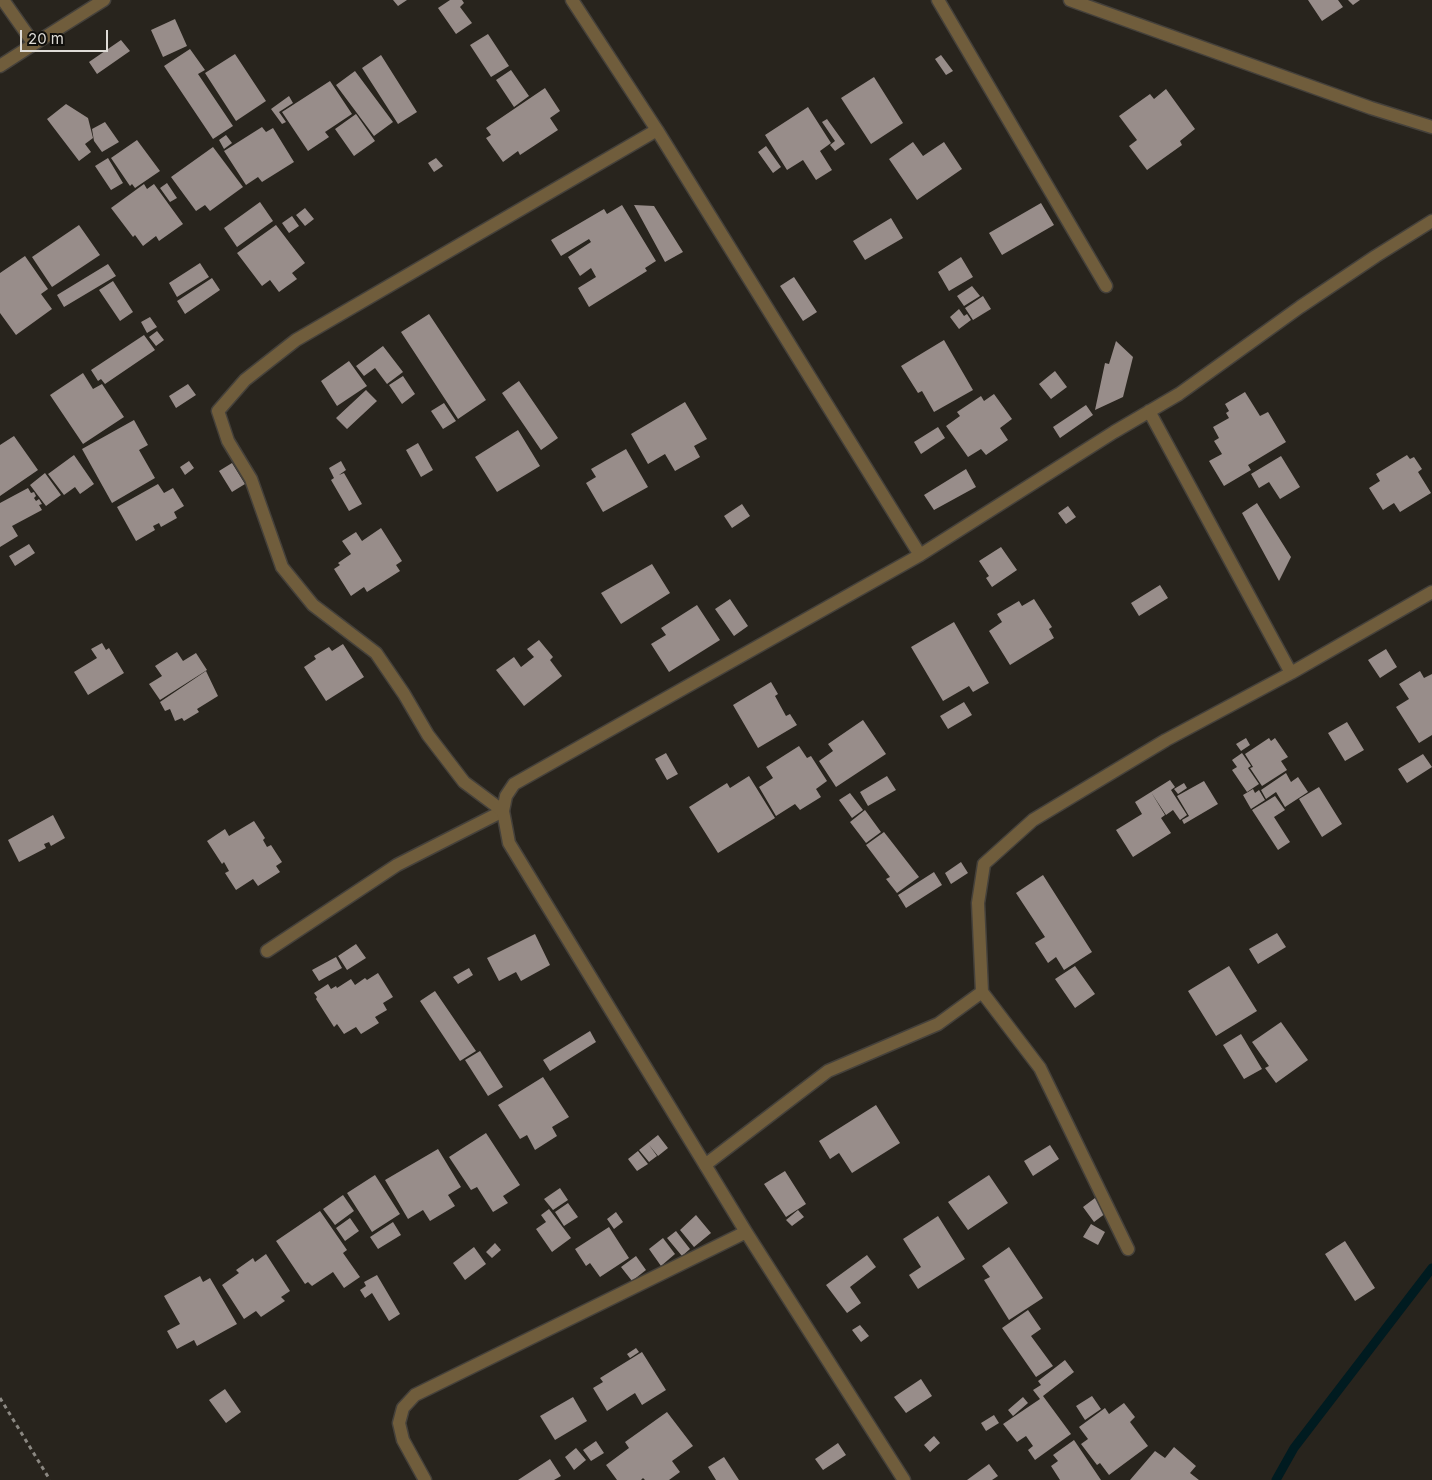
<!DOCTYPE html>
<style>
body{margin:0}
#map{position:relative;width:1432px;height:1480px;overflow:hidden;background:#28241d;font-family:Inter,sans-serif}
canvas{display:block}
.scale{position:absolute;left:20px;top:30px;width:88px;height:22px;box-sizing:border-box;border:2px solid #dfdcd7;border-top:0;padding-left:6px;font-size:15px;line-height:18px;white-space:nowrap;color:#dfdcd7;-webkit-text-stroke:4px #0f0e0b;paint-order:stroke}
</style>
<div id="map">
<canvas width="1432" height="1480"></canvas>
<div class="scale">20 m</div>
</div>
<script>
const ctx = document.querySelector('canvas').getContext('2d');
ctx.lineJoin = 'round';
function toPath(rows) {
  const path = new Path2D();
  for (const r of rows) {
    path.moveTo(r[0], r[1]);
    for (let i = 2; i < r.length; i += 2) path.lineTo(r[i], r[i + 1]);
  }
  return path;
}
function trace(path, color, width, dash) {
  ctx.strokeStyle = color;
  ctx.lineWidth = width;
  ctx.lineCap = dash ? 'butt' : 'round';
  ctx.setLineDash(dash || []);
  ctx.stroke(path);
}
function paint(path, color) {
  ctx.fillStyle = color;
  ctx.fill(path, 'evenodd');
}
trace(toPath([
 [1276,1480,1294,1448,1432,1268]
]), '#001b20', 9);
paint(toPath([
 [393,0,407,0,398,6],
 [450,0,462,0,464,3,460,7,472,23,456,34,438,8],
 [1308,0,1338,0,1343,7,1322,21],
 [1348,0,1360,0,1353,5],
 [175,19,187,46,163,57,151,30],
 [488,34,509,66,491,77,470,45],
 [121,40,130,51,97,74,89,62],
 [190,49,205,70,198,74,233,126,213,139,164,66],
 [235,54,266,101,236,121,205,73],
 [381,55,417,112,398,124,362,68],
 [941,55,953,71,946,75,935,59],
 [511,70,529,96,514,107,496,80],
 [355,71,393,122,374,136,336,85],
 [874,77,903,123,871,144,841,98],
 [330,81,352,114,325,132,329,137,308,151,282,112],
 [545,88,560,111,550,118,558,130,520,155,518,151,503,162,486,138,491,135,486,128],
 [1166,89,1195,129,1180,141,1182,145,1147,170,1129,146,1137,140,1119,116,1150,94,1154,99],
 [289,96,293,103,279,112,286,122,282,124,271,109],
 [66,104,88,118,93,138,85,144,91,152,79,161,47,119],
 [808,107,831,143,820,151,832,170,816,180,803,160,787,170,765,135],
 [356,114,375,141,354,156,335,129],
 [827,119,845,144,835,151,830,145,835,141,822,122],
 [105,122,119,142,102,152,94,141,92,129],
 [262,127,266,132,273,128,294,162,262,182,258,177,246,185,224,151],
 [226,135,232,143,224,149,219,140],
 [137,140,160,171,135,188,132,184,130,186,111,158],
 [913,142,923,156,944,142,962,169,917,200,889,159],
 [766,146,781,167,773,173,758,152],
 [213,147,243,187,210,211,205,205,196,211,171,177],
 [108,158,123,183,111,190,95,166],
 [436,158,443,166,434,172,428,163],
 [167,183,177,198,170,202,160,188],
 [144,184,147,189,154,184,183,224,159,241,156,236,143,246,135,235,133,237,111,208],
 [260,202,273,221,237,247,224,228],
 [1041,203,1054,225,1002,255,989,233],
 [622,205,656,261,645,268,647,271,589,307,578,288,596,277,591,268,580,276,568,257,591,242,589,239,561,256,551,240,604,209,607,214],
 [634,205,654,206,683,252,665,262],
 [305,208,314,219,305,226,296,215],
 [292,216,299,226,289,233,282,223],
 [891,218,903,238,865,260,853,241],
 [79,225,100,255,52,287,32,257],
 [276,225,305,263,292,273,297,279,279,292,270,280,262,286,237,253],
 [25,256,48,289,41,294,52,309,16,335,0,313,0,273],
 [961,257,973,277,949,291,938,272],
 [200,263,209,277,177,297,169,283],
 [108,264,116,276,64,307,57,295],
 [794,277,817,312,803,321,780,286],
 [212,278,220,290,185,314,177,301],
 [113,281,133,312,120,321,99,290],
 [972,286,980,296,964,306,957,296],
 [983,296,991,309,973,320,965,308],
 [959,309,964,316,967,314,971,320,959,329,950,317],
 [429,314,486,400,458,419,401,332],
 [150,317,157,327,147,333,141,322],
 [157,331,164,340,156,346,149,337],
 [144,335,155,350,105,384,101,379,98,381,91,370],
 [944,340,973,390,934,412,922,391,918,393,901,366],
 [1116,341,1133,357,1123,397,1095,410,1105,363,1109,364],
 [383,346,403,372,387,384,375,368,364,376,356,366],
 [349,361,367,386,337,406,321,381],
 [1055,371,1067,387,1051,399,1039,384],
 [83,373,93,389,102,384,124,417,83,444,50,395],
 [403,376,415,394,402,404,389,385],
 [519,381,558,438,541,450,502,393],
 [188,384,196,395,176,408,169,396],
 [366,390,377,401,347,429,336,418],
 [1245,392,1260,416,1268,412,1286,442,1248,465,1251,470,1224,486,1209,461,1222,454,1214,441,1219,438,1213,427,1229,418,1226,413,1229,411,1225,404],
 [994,394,1012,419,1000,428,1008,440,986,455,981,449,968,457,946,426,960,416,957,412,981,396,984,401],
 [685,402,707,439,694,446,700,457,675,471,665,454,648,464,631,434],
 [444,403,456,421,443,429,431,411],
 [1086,405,1093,415,1060,438,1053,427],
 [134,420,148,445,139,450,155,478,112,503,82,449],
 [938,427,945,438,921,454,914,442],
 [518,430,540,466,497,492,475,457],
 [14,436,38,470,0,496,0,445],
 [418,443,433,470,421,477,406,450],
 [626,449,648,487,603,512,586,483,596,477,591,469],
 [74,455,94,484,80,494,75,487,64,495,48,474],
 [1407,455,1410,459,1414,457,1422,469,1418,472,1431,493,1400,512,1394,503,1383,510,1369,488,1380,481,1376,474],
 [1281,456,1300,487,1280,499,1269,482,1259,488,1251,474],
 [189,461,194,468,185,475,180,467],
 [341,461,346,470,339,475,344,473,362,504,349,511,331,480,334,478,329,468],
 [232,463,245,484,232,492,219,471],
 [966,469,976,487,934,510,924,495],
 [45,473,61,495,46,506,30,485],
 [158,484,164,493,173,488,184,506,174,512,177,518,161,527,159,523,153,526,155,530,136,541,117,507],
 [28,488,31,493,34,492,36,496,34,498,36,501,39,499,42,504,39,505,42,510,12,526,18,536,0,547,0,503],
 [1257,503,1291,557,1279,581,1242,513],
 [742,504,750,516,732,528,724,516],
 [1068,506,1076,517,1066,524,1058,513],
 [381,528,402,561,396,565,400,571,367,592,364,587,351,596,334,569,340,565,338,563,351,554,342,541,356,532,362,541],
 [29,544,35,553,15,566,9,556],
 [1001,547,1017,570,992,587,986,578,989,576,979,561],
 [652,564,670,593,621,624,601,593],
 [1160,585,1168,598,1139,616,1131,603],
 [730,599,748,626,734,636,715,609],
 [1034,599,1052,627,1049,629,1054,638,1010,665,989,631,1002,622,997,614,1019,601,1022,606],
 [697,605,720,640,669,672,651,644,666,635,661,628],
 [954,622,989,683,973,692,969,686,943,701,911,647],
 [539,640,553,657,550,660,562,676,524,706,496,670,514,657,521,667,534,657,527,649],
 [102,643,106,650,109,648,124,673,88,695,74,672,97,658,91,649],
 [343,644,364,677,326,701,304,667,316,659,314,656,329,647,332,651],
 [1386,649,1397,667,1380,678,1368,660],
 [177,652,183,661,196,653,207,670,160,700,149,684,162,676,155,666],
 [206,671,218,696,197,709,199,712,184,721,182,718,175,721,170,709,165,711,160,702],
 [1420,671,1424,678,1432,674,1432,735,1419,743,1396,707,1409,699,1399,684],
 [771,682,778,694,775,696,786,716,790,714,797,725,758,748,733,705],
 [964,702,972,715,948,729,940,716],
 [863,720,886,754,836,787,819,761,833,751,828,744],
 [1347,722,1364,750,1345,761,1328,733],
 [1246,738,1250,745,1241,751,1236,744],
 [1269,738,1271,741,1275,738,1288,757,1281,761,1287,770,1262,786,1250,768,1253,767,1245,754],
 [799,746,807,758,811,756,827,781,816,789,821,797,800,810,795,804,776,816,759,787,773,778,766,767],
 [666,753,678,774,667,780,655,759],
 [1242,753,1251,766,1248,768,1259,784,1247,792,1232,770,1237,767,1232,760],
 [1423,754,1432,767,1407,783,1398,769],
 [1286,773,1291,782,1298,777,1308,792,1285,807,1276,792,1266,799,1261,790],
 [749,776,775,818,718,853,689,807,727,783,730,788],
 [887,776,896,790,868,806,860,792],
 [1170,780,1175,787,1171,790,1187,815,1180,820,1173,810,1166,815,1151,792],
 [1204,781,1218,804,1184,824,1182,820,1189,816,1177,796],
 [1184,783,1187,788,1178,794,1174,789],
 [1319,787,1342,824,1322,837,1299,799],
 [1253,789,1255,793,1259,790,1265,800,1251,809,1243,795],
 [1151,792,1165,815,1161,818,1171,833,1133,857,1116,830,1142,814,1135,802],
 [850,793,863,810,852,818,839,800],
 [1275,796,1285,810,1274,817,1290,842,1278,850,1252,810],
 [865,810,881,832,866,843,850,822],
 [53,815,65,838,51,846,49,842,44,844,46,848,19,862,8,840],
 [254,821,265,838,263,840,267,847,271,845,282,862,276,866,280,872,258,886,253,879,236,890,225,873,229,871,224,862,222,864,207,841,225,829,229,836],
 [884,832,919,877,897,893,886,879,890,877,866,845],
 [961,862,968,873,951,884,945,873],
 [934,872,942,885,906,908,898,895],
 [1043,875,1092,952,1064,970,1056,957,1048,963,1035,943,1045,937,1016,893],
 [1277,933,1286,947,1258,964,1249,949],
 [535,934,550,965,521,981,516,972,499,981,487,958],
 [356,944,366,958,347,970,338,956],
 [336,957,342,968,319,981,312,970],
 [1075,966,1095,994,1075,1008,1055,979],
 [1229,966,1257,1011,1216,1036,1188,991],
 [469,968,473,975,458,984,453,977],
 [378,973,393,997,383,1003,387,1010,375,1017,379,1023,361,1034,356,1027,344,1034,337,1024,334,1027,316,999,317,997,314,993,328,984,331,989,336,986,337,988,351,979,355,985,365,978,367,980],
 [435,991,476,1051,460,1061,420,1001],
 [1281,1022,1308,1060,1276,1083,1265,1068,1269,1066,1252,1042],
 [590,1031,596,1042,550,1071,543,1060],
 [1241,1034,1262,1069,1244,1079,1223,1045],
 [480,1051,503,1087,488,1096,465,1060],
 [543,1077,569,1117,552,1127,557,1136,535,1150,527,1135,520,1139,498,1105],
 [876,1105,900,1143,852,1173,839,1153,830,1159,819,1141],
 [486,1133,520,1185,503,1196,508,1203,493,1212,477,1187,471,1190,449,1157],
 [658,1135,668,1148,658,1156,649,1145,657,1156,649,1162,639,1150],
 [1050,1145,1059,1159,1033,1176,1024,1161],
 [438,1149,461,1187,448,1195,455,1206,430,1221,423,1210,408,1219,385,1180],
 [638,1151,648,1164,637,1171,628,1159],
 [785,1171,806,1204,786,1217,764,1184],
 [375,1175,400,1214,372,1232,347,1193],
 [989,1175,1008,1203,968,1230,948,1202],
 [560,1188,568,1200,553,1210,544,1199],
 [343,1195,354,1211,335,1225,323,1209],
 [1095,1198,1106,1213,1094,1222,1083,1207],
 [568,1203,578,1217,564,1226,555,1212],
 [549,1209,571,1238,552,1252,536,1229,546,1222,541,1215],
 [798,1210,804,1217,792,1226,786,1220],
 [320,1211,347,1250,343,1253,360,1277,344,1288,333,1272,312,1286,308,1282,305,1284,276,1241],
 [616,1212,623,1222,614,1229,607,1219],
 [696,1215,711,1233,694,1247,680,1230],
 [938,1216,965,1259,918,1289,909,1275,921,1267,903,1239],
 [350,1218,359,1231,345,1241,336,1228],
 [393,1222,401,1235,378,1249,370,1237],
 [1091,1224,1105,1232,1098,1245,1083,1237],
 [609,1227,629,1258,600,1277,590,1263,586,1266,575,1249],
 [676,1231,690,1249,682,1256,667,1238],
 [663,1238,675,1254,661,1266,649,1249],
 [1345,1241,1375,1288,1355,1301,1325,1254],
 [495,1243,501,1250,492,1258,486,1252],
 [474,1247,486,1264,465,1280,453,1263],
 [1009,1247,1043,1298,1009,1320,984,1280,990,1277,982,1266],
 [266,1254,290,1291,281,1297,285,1301,261,1317,256,1311,244,1319,222,1285,239,1273,236,1270,253,1258,255,1262],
 [867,1255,876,1267,850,1287,861,1303,847,1313,826,1285],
 [636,1256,646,1270,632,1281,621,1267],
 [377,1275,400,1314,389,1321,372,1293,365,1298,360,1290,366,1286,364,1282],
 [200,1276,203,1282,210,1278,237,1324,197,1346,194,1340,177,1349,167,1331,180,1324,164,1296],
 [1028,1310,1041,1329,1031,1336,1053,1366,1036,1377,1002,1328],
 [860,1325,869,1336,861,1342,852,1330],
 [636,1348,639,1352,630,1358,627,1354],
 [642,1352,666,1390,642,1405,635,1393,607,1411,593,1388,603,1382,600,1378],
 [1065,1360,1074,1372,1043,1396,1071,1434,1035,1460,1028,1450,1033,1446,1026,1436,1017,1442,1003,1424,1040,1399,1033,1390,1041,1385,1038,1381],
 [921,1379,932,1396,906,1413,894,1397],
 [225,1389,241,1412,226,1423,209,1400],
 [1092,1396,1101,1409,1085,1420,1076,1406],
 [573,1397,587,1421,555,1440,540,1416],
 [1023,1397,1028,1403,1013,1416,1008,1410],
 [1124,1403,1135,1417,1130,1422,1148,1446,1109,1475,1100,1463,1097,1465,1081,1444,1088,1439,1079,1427,1105,1408,1109,1414],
 [667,1412,693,1446,672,1461,680,1472,669,1480,645,1480,643,1478,641,1480,617,1480,606,1465,629,1448,625,1442],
 [994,1415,999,1423,986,1431,981,1423],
 [934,1436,940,1443,930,1452,924,1445],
 [1074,1440,1101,1480,1060,1480,1051,1466,1058,1461,1053,1455],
 [596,1441,604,1453,591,1461,583,1450],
 [838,1443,846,1455,823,1470,815,1459],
 [1174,1447,1196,1466,1190,1473,1199,1480,1130,1480,1155,1451,1165,1458],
 [576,1448,586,1460,574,1470,565,1457],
 [724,1457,739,1480,716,1480,708,1467],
 [550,1459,561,1476,554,1480,518,1480],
 [989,1464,998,1476,992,1480,967,1480]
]), '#988d8a');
const lane = toPath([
 [267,951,397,865,503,811]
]);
const street = toPath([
 [3,0,34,44,104,0],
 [572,0,657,130,920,555],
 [938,0,1106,286],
 [1070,0,1371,108,1432,127],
 [0,66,34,44],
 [1149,411,1291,673],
 [503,811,464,782,428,735,404,694,376,653,313,605,282,567,251,479,228,441,218,411,245,380,296,340,657,130],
 [982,992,1040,1068,1128,1249],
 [705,1165,828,1071,938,1024,982,992,978,903,984,864,1033,820,1166,740,1291,673,1432,592],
 [425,1480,403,1440,399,1423,403,1408,415,1395,746,1232],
 [904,1480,746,1232,509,843,503,811,506,796,514,784,920,555,1114,432,1179,394,1300,307,1376,256,1432,221]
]);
trace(lane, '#45413b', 15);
trace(street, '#45413b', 15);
trace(toPath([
 [0,1398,50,1480]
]), '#8b8882', 3, [4, 4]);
trace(lane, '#705d3c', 12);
trace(street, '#705d3c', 12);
</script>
